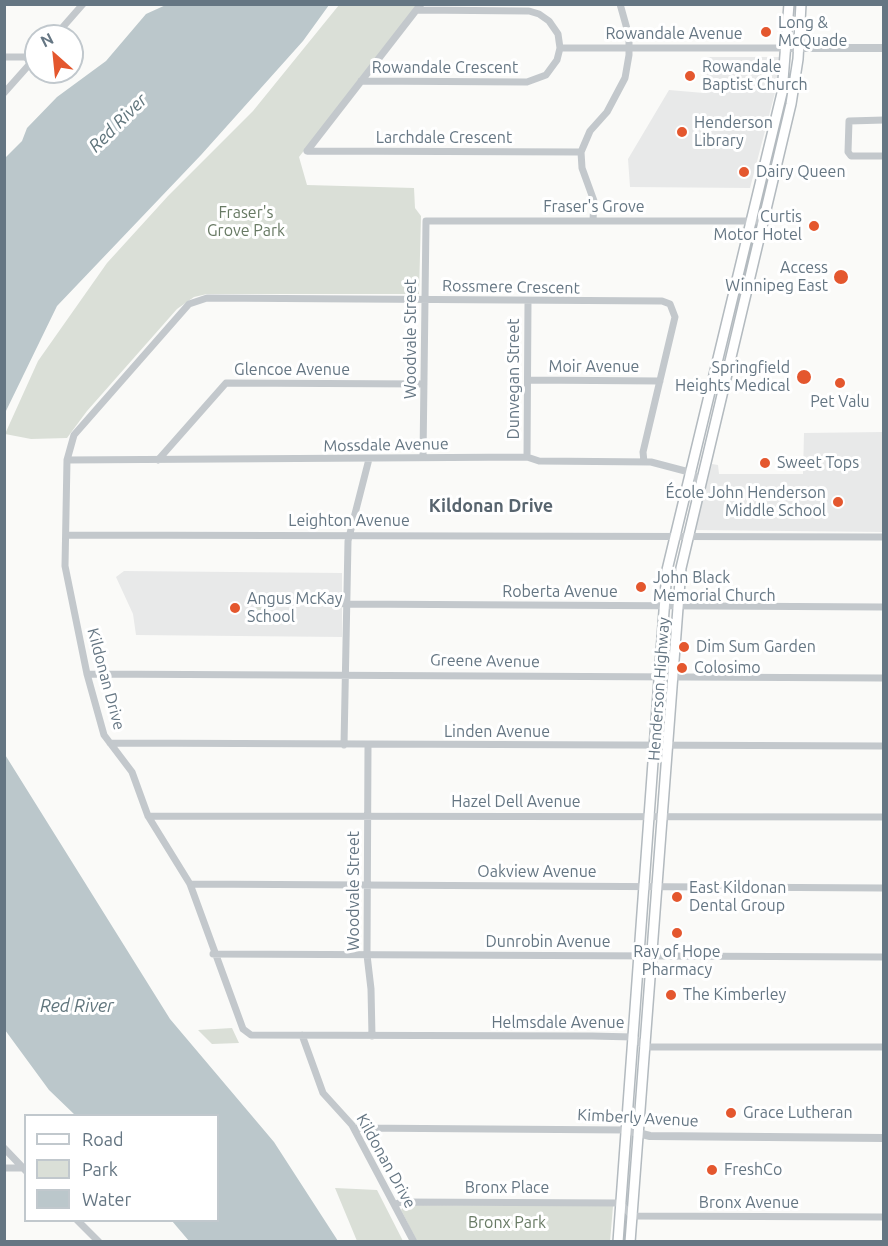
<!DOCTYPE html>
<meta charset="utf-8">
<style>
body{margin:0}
#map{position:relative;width:888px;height:1246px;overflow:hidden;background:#fafaf8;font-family:Ubuntu,sans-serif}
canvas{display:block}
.frame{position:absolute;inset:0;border:6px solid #657683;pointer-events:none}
.legend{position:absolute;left:24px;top:1114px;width:195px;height:108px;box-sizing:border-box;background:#fff;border:2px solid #c1c8cd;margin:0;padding:8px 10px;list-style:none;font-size:18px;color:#657683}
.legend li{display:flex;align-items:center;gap:12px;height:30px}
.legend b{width:30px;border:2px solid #c1c8cd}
.north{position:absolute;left:24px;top:24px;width:60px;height:60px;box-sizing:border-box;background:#fff;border:2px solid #c1c8cd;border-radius:50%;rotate:333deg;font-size:16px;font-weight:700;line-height:24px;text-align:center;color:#657683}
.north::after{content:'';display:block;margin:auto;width:21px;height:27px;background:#e4572e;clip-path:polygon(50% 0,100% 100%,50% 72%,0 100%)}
</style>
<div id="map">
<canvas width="888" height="1246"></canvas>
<div class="frame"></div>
<ul class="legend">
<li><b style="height:8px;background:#fff"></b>Road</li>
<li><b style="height:16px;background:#dadfd7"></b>Park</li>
<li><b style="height:16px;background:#bbc7cb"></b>Water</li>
</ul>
<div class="north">N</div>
</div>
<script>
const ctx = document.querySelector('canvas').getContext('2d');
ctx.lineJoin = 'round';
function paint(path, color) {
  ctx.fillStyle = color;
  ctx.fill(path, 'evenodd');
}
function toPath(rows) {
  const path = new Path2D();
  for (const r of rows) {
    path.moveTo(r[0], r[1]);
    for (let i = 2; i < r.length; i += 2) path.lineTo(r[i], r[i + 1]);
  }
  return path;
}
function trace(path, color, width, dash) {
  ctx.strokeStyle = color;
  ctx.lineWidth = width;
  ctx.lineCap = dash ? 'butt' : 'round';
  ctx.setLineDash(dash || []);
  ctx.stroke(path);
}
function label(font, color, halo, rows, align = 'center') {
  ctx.font = font + ' Ubuntu,sans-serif';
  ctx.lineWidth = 6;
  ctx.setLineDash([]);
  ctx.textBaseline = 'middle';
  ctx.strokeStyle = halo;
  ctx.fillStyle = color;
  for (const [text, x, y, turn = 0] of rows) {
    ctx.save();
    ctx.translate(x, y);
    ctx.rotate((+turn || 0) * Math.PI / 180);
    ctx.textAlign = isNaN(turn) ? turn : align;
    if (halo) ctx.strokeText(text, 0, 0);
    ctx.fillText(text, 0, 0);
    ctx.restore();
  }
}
paint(toPath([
 [705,57,781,57,776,89,750,188,630,187,628,159,669,90,704,93],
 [883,432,883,532,695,530,712,464,718,465,719,474,803,474,804,433],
 [124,571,342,573,342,637,136,635,133,614,116,577]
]), '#e8e9e9');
paint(toPath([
 [339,5,417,5,299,157,307,185,414,188,415,208,421,216,419,294,207,294,194,297,177,309,87,411,67,438,31,439,5,434,38,361,107,263,168,196,253,111],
 [260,602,268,604,267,621,263,625,254,620,254,611],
 [232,1028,239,1043,212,1044,198,1030],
 [335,1188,377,1190,403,1241,357,1241],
 [404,1205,613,1206,610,1242,417,1241,401,1210]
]), '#dadfd7');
paint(toPath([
 [168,4,329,5,303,41,201,155,57,306,5,413,5,158,22,141,27,128,57,97,106,61,146,14],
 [4,753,170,1019,274,1142,338,1241,189,1241,172,1221,218,1220,218,1116,75,1115,49,1090,5,1030]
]), '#bbc7cb');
const secondary = toPath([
 [618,1242,667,570,782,93,789,4],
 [630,1242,681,568,791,104,798,59,801,4]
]);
trace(secondary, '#b3babf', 12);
trace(toPath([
 [55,36,83,4],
 [560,48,787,48],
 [4,57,25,57,33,61],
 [361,81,527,82,546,75,557,60,560,48,558,34,549,21,539,14,529,11,417,10],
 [4,93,36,57],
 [884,120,849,121,848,152,851,156,884,156],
 [307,151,581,152],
 [307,151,421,4],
 [593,220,594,201,582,168,581,152,590,131,607,112,625,78,629,55,629,36,620,4],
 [528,380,660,381],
 [423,457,426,221,762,221],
 [527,457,528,301],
 [67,460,527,457,539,461,651,462,689,472,700,480],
 [158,460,226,383,424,384],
 [644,462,643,452,675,317,670,304,662,301,207,298,189,304,74,435,67,460,65,566,87,674,104,735,132,772,148,816,190,884,243,1029,251,1035,592,1036,633,1037,645,1047,884,1047],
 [66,535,884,537],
 [344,604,884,607],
 [87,674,884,678],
 [110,743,884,746],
 [344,745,348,541,369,459],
 [368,745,367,955,371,989,372,1036],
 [148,816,884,817],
 [190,884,884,888],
 [213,954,884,957],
 [302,1035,323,1093,352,1125,414,1242],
 [355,1128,626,1130],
 [4,1148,26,1171],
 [4,1168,22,1168],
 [395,1204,402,1202,620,1203,632,1216,884,1217],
 [77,1220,99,1242]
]), '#c3c8cc', 7);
trace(toPath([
 [787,48,884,48],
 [626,1130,650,1136,884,1138]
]), '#c3c8cc', 8);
trace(secondary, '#fff', 9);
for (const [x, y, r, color] of [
 [766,32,6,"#e4572e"],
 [690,76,6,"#e4572e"],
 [682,132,6,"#e4572e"],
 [744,172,6,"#e4572e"],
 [814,226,6,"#e4572e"],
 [841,277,8,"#e4572e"],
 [804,377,8,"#e4572e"],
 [840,383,6,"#e4572e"],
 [765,463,6,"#e4572e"],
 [838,502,6,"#e4572e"],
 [641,587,6,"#e4572e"],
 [235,608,6,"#e4572e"],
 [684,647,6,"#e4572e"],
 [682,668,6,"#e4572e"],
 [677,897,6,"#e4572e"],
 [677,933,6,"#e4572e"],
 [671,995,6,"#e4572e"],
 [731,1113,6,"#e4572e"],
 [712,1170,6,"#e4572e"]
]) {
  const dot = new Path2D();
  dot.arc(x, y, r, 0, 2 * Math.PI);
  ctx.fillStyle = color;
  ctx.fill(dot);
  trace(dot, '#fff', 2);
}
label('16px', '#657683', '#fff', [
 ["Long &",778,23],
 ["McQuade",778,41],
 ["Rowandale",702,67],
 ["Baptist Church",702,85],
 ["Henderson",694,123],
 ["Library",694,141],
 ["Dairy Queen",756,172],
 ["Curtis",802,217,"right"],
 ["Motor Hotel",802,235,"right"],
 ["Access",828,268,"right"],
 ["Winnipeg East",828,286,"right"],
 ["Springfield",790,368,"right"],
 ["Heights Medical",790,386,"right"],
 ["Pet Valu",840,402,"center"],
 ["Sweet Tops",777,463],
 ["École John Henderson",826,493,"right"],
 ["Middle School",826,511,"right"],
 ["John Black",653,578],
 ["Memorial Church",653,596],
 ["Angus McKay",247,599],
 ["School",247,617],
 ["Dim Sum Garden",696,647],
 ["Colosimo",694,668],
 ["East Kildonan",689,888],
 ["Dental Group",689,906],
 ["Ray of Hope",677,952,"center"],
 ["Pharmacy",677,970,"center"],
 ["The Kimberley",683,995],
 ["Grace Lutheran",743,1113],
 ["FreshCo",724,1170]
], 'left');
label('16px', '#657683', '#fff', [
 ["Rowandale Avenue",674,34],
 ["Rowandale Crescent",445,68],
 ["Larchdale Crescent",444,138],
 ["Fraser's Grove",594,207],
 ["Rossmere Crescent",511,287,1],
 ["Woodvale Street",411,339,-90],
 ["Moir Avenue",594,367],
 ["Glencoe Avenue",292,370],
 ["Dunvegan Street",514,379,-90],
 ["Mossdale Avenue",386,445,-1],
 ["Leighton Avenue",349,521],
 ["Roberta Avenue",560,592],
 ["Greene Avenue",485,661,1],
 ["Kildonan Drive",106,679,75],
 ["Henderson Highway",659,689,-86],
 ["Linden Avenue",497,732],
 ["Hazel Dell Avenue",516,802],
 ["Oakview Avenue",537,872],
 ["Woodvale Street",354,891,-90],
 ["Dunrobin Avenue",548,942],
 ["Helmsdale Avenue",558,1023],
 ["Kimberly Avenue",638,1118,3],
 ["Kildonan Drive",386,1161,61],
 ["Bronx Place",507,1188],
 ["Bronx Avenue",749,1203]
]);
label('16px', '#687a64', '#fff', [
 ["Fraser's",246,213],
 ["Grove Park",246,231],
 ["Bronx Park",507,1223]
]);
label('italic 18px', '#60757c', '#fff', [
 ["Red River",118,123,-45],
 ["Red River",77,1006]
]);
label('bold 18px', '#57646e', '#fff', [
 ["Kildonan Drive",491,506]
]);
</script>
